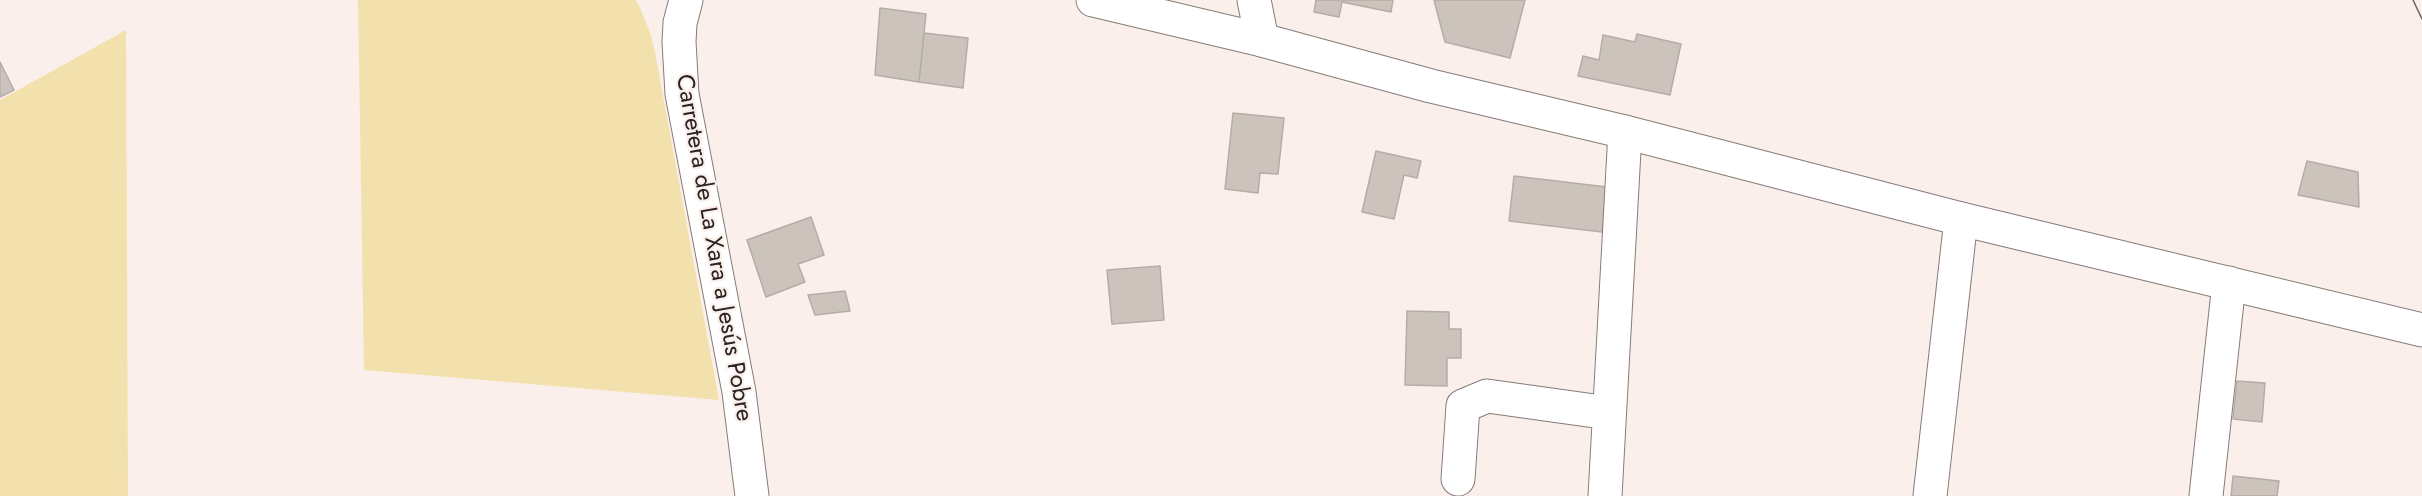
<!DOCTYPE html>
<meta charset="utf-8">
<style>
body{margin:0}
canvas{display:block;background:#fbefeb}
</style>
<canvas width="2422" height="496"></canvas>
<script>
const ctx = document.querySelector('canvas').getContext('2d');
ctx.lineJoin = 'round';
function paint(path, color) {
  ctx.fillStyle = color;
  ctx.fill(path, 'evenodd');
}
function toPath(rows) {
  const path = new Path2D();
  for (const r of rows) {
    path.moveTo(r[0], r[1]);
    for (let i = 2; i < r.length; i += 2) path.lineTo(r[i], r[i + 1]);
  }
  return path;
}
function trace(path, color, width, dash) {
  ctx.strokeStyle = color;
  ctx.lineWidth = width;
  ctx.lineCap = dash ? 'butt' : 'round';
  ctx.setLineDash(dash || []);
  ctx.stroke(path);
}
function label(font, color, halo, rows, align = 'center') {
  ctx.font = font + ' Jost,sans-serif';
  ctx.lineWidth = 4.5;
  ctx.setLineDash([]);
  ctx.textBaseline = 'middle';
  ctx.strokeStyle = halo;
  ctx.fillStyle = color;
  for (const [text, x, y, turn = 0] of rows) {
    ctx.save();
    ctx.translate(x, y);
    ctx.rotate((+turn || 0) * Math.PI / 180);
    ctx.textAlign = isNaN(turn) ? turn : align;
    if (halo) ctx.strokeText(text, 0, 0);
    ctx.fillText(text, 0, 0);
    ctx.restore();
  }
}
paint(toPath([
 [358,0,635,0,638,3,650,32,655,52,719,400,364,370],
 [126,30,128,496,0,496,0,100]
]), '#f2e1ad');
const building = toPath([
 [1316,0,1393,0,1391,12,1342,2,1339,17,1314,12,1316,0],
 [1434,0,1525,0,1510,58,1445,42,1434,0],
 [880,8,926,14,919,82,875,75,880,8],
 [924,33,968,38,963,88,919,82,924,33],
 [1637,34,1681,44,1670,95,1578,76,1583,56,1599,60,1603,35,1635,42,1637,34],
 [0,62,14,90,0,97,0,62],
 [1233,113,1284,118,1278,174,1260,173,1258,193,1225,189,1233,113],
 [1376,151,1421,161,1417,178,1404,175,1394,219,1362,212,1376,151],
 [2307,161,2358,172,2359,207,2298,195,2307,161],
 [1514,176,1607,187,1602,232,1509,221,1514,176],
 [811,217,824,255,798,264,805,282,766,297,747,240,811,217],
 [1160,266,1164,320,1112,324,1107,270,1160,266],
 [845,291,850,311,815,315,808,295,845,291],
 [1407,311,1449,312,1449,329,1461,329,1461,358,1447,358,1447,386,1405,385,1407,311],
 [2237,381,2265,383,2262,422,2233,419,2237,381],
 [2233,476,2279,481,2277,496,2231,496,2233,476]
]);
paint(building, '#ccc4bc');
trace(building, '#b5ada5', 1.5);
const minor = toPath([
 [1254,0,1262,40],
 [1458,479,1463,406,1487,396,1609,413],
 [1605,496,1625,132],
 [1930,496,1961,219],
 [2206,496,2229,283]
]);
const major = toPath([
 [686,0,680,23,679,42,682,94,739,392,752,496],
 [1093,0,1262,40,1431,86,1625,132,1961,219,2422,330]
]);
trace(minor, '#867c78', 35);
trace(major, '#867c78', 35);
trace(minor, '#fff', 33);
trace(major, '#fff', 33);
trace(toPath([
 [2413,0,2422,19]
]), '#6a6361', 1.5);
label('24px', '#292423', '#fbefeb', [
 ["Carretera de La Xara a Jesús Pobre",713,248,80]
]);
</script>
